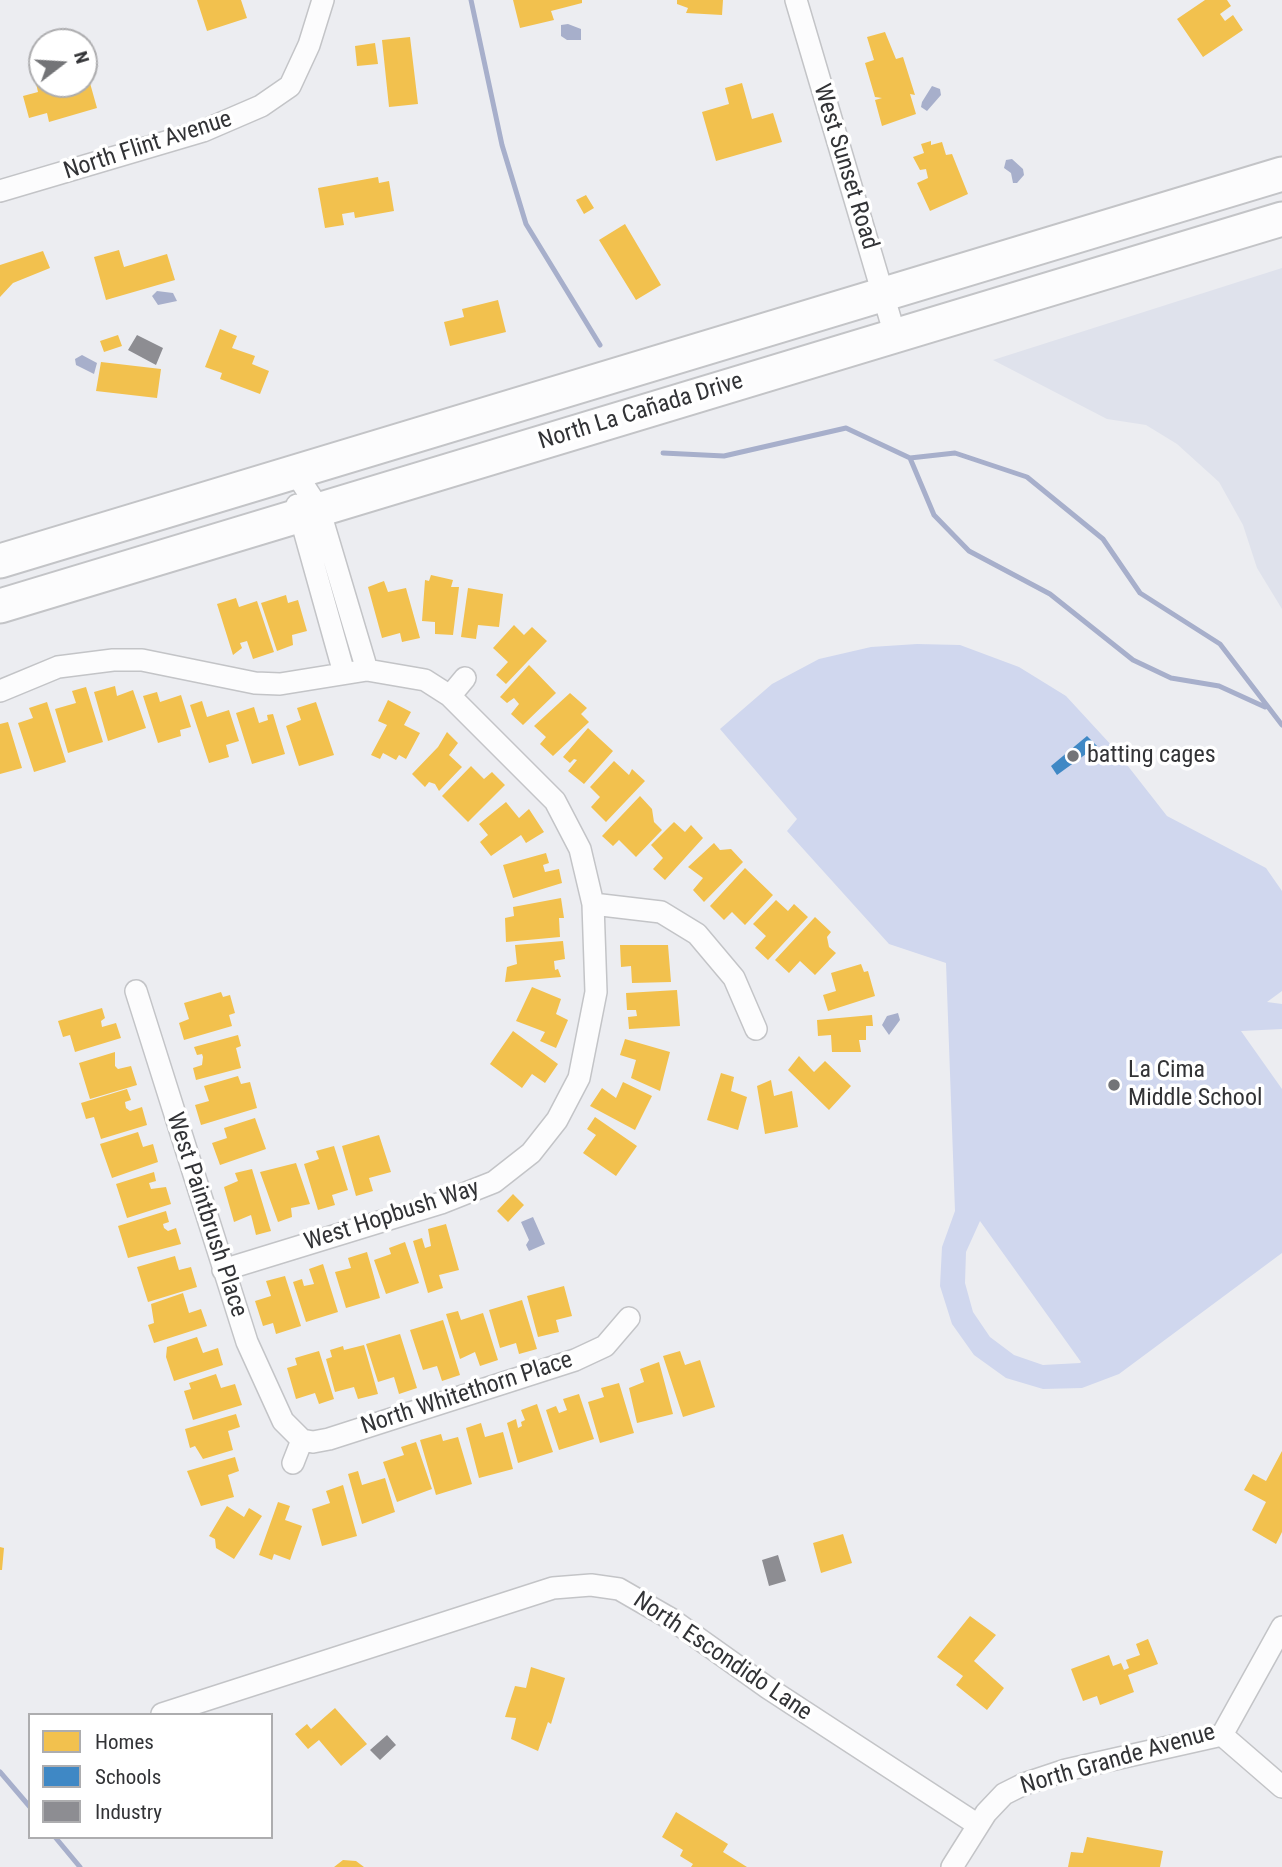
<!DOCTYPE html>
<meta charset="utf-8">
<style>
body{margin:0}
#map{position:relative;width:1282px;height:1867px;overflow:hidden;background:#ecedf1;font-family:"Roboto Condensed",sans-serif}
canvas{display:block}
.legend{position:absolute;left:28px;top:1713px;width:245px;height:126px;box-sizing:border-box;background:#fff;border:2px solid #adadaf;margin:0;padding:9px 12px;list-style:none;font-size:21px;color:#323336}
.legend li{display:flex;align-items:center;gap:14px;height:35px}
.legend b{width:35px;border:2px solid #adadaf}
.north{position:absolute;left:28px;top:28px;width:70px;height:70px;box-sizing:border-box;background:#fff;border:2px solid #adadaf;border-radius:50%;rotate:73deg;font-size:19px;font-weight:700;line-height:28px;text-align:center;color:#323336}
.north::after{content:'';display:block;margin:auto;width:24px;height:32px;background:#737477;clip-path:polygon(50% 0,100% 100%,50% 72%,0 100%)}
</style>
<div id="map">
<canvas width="1282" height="1867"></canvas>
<ul class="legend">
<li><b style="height:19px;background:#f2c14e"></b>Homes</li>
<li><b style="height:19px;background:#3f88c5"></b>Schools</li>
<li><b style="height:19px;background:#8d8d92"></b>Industry</li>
</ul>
<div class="north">N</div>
</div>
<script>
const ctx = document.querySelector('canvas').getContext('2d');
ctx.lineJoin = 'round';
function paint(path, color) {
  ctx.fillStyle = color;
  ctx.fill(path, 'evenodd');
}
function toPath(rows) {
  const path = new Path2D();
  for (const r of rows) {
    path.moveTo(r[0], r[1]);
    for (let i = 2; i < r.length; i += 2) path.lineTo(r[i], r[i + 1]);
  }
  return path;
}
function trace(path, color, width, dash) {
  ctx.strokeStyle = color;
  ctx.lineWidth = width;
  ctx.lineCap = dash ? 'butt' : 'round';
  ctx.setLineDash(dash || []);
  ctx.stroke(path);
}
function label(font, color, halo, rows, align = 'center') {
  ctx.font = font + ' "Roboto Condensed",sans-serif';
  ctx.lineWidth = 7;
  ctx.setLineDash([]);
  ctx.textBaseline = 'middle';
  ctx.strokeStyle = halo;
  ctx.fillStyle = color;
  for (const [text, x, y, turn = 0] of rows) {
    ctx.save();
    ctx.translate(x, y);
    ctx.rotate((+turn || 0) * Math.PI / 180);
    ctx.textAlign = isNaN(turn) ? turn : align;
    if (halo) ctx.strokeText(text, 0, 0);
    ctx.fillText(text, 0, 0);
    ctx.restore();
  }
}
paint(toPath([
 [1282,268,1282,609,1257,568,1243,525,1219,482,1177,444,1146,425,1107,419,993,360]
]), '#dfe2ec');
paint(toPath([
 [917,644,960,645,1019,667,1066,696,1113,747,1167,816,1266,868,1282,891,1282,991,1267,1002,1282,1004,1282,1029,1241,1031,1282,1089,1282,1253,1119,1374,1082,1388,1043,1389,1006,1378,974,1355,952,1324,940,1286,942,1247,955,1211,946,963,889,944,787,831,797,819,720,729,772,684,819,659,871,647],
 [980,1221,1081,1362,1080,1363,1043,1365,1014,1355,990,1337,973,1312,965,1283,966,1252]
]), '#d0d7ee');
paint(toPath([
 [568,24,581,29,581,40,567,40,561,36,561,25],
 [932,86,940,89,941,95,927,111,921,107,922,102],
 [1012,159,1023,169,1024,175,1017,183,1013,183,1011,173,1004,168,1006,160],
 [157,291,173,293,177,301,158,305,152,296],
 [82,355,97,363,94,374,76,365,75,359],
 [898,1013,900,1020,889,1035,882,1025,887,1016],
 [533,1217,545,1244,529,1251,526,1245,529,1240,521,1222]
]), '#a7afcb');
paint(toPath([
 [197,0,241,0,247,18,207,31],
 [513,0,582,0,582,3,551,11,554,20,520,28],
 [677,0,723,0,722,15,686,13,688,8,677,4],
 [1205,0,1227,0,1231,6,1220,14,1225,21,1233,15,1243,30,1203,57,1177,19],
 [885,32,896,59,903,57,915,95,910,94,916,114,882,126,875,100,882,98,875,97,865,63,874,60,867,37],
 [410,37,418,104,389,107,382,40],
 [375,43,378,64,357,66,355,46],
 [42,76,42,84,84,84,84,78,88,76,97,108,49,122,47,113,29,118,23,96,38,92,35,79],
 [742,83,752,119,773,113,782,142,716,161,702,112,729,104,725,88],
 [931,141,931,145,942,142,946,155,952,154,968,194,930,211,917,183,928,178,926,169,920,170,913,157,924,153,921,144],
 [378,177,379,183,389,181,394,211,355,218,354,212,342,214,344,225,325,228,318,188],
 [586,195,594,208,584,214,576,200],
 [625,224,661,285,636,300,599,240],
 [119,250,124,267,167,254,175,280,106,300,94,257],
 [43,251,50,268,13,283,0,297,0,265],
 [498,300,506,332,450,346,444,322,464,317,462,309],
 [220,329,237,336,232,348,255,356,252,364,269,371,260,394,220,379,222,373,205,367],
 [118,335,122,346,104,352,100,341],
 [101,362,161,369,157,398,96,391],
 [431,575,453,580,451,587,459,587,453,635,435,634,435,622,422,621,425,580,429,581],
 [384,581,388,592,406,588,420,638,402,642,400,633,382,638,368,587],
 [468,588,503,594,499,627,478,625,476,639,461,637],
 [286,595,288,603,298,600,307,631,292,635,293,645,277,651,261,603],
 [236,598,239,607,257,601,274,652,253,659,247,641,240,643,242,648,233,655,217,604],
 [514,625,524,635,532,627,547,641,506,684,496,675,508,662,493,648],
 [529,665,556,693,523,725,511,714,519,704,514,698,507,703,500,697],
 [115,686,117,696,133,690,146,728,108,741,94,692],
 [86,687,103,742,68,753,55,709,76,703,72,691],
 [157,692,160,702,181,695,191,727,180,730,181,736,158,743,143,696],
 [570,693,587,708,581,714,589,722,553,756,540,744,546,737,534,726],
 [388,700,411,712,404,725,420,733,406,759,399,755,396,760,383,753,380,759,371,755,387,725,378,721],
 [202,701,207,717,229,710,239,741,226,745,229,757,209,763,190,705],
 [47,702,66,762,34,772,18,723,33,718,29,708],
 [316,702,334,755,299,766,286,726,301,720,297,708],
 [254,707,259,723,268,720,267,715,273,714,285,754,252,764,236,713],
 [8,722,22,768,0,774,0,724],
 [588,728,613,751,584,784,568,771,577,760,574,759,570,763,563,757],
 [447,732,458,743,449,755,462,767,439,791,435,784,429,782,425,787,412,774,438,747],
 [614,761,629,775,632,769,645,781,606,822,591,807,600,797,590,787],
 [471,766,484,779,492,772,505,785,468,822,442,796],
 [640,796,652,809,654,822,662,830,636,857,619,840,613,846,602,836],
 [506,802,519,818,529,809,544,832,526,843,521,835,491,856,480,842,488,835,479,824],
 [674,822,685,832,691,825,703,838,665,880,653,869,663,858,651,845],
 [714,843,720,850,731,849,743,862,704,902,693,890,703,878,688,867],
 [546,853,549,863,543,865,545,872,559,869,562,883,513,898,503,865],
 [745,868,773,895,745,925,732,912,724,920,710,906],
 [561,898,564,918,559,918,560,937,506,942,505,918,514,916,513,907],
 [776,900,788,911,794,904,808,917,768,960,755,948,766,936,753,924],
 [815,917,831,932,827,937,829,947,836,953,815,975,800,961,789,973,775,960],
 [563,941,565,959,554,961,555,970,558,969,561,977,505,982,507,967,517,964,515,945],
 [620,945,668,945,671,982,632,983,631,966,621,967],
 [861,964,864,972,868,971,875,996,828,1011,823,995,836,991,831,973],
 [532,987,561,999,556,1014,568,1020,556,1048,540,1041,545,1032,516,1021],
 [677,990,680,1026,629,1029,628,1017,637,1016,636,1010,627,1010,626,993],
 [221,992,223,997,230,995,235,1013,229,1015,232,1026,184,1040,179,1023,189,1019,184,1003],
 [102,1008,105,1018,101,1021,102,1027,116,1023,121,1038,75,1052,70,1035,63,1037,58,1021],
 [872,1015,873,1026,866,1026,866,1040,859,1040,861,1052,832,1052,831,1035,818,1036,817,1020],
 [513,1031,558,1064,545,1083,532,1074,522,1088,490,1064],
 [238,1035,241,1046,236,1048,241,1068,196,1080,193,1068,202,1065,203,1057,202,1054,197,1055,194,1047],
 [625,1039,670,1052,660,1091,631,1078,636,1060,620,1055],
 [115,1052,115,1066,118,1069,131,1066,137,1085,90,1099,79,1063],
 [799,1056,814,1072,825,1061,851,1086,829,1110,788,1070],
 [721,1073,734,1077,731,1091,747,1097,738,1130,707,1120],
 [238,1076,241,1084,250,1082,257,1108,201,1125,195,1105,209,1101,204,1086],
 [771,1080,774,1096,792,1091,798,1127,765,1134,757,1086],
 [623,1082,652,1096,635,1130,590,1106,602,1088,616,1098],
 [127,1089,131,1100,125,1102,126,1108,130,1111,142,1107,147,1125,101,1139,94,1117,86,1119,81,1103],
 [595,1117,637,1146,616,1176,583,1153,596,1135,587,1129],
 [255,1118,266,1149,220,1165,212,1143,227,1138,224,1128],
 [138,1132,143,1147,153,1144,158,1162,112,1178,100,1144],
 [379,1135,391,1172,369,1178,373,1191,356,1196,342,1146],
 [334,1146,348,1190,332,1195,335,1205,318,1210,304,1164,319,1159,316,1151],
 [296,1163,310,1204,291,1208,292,1217,278,1222,260,1172],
 [252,1169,271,1231,256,1235,251,1215,234,1222,224,1187,238,1181,235,1173],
 [154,1172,156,1181,149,1183,151,1189,166,1187,171,1204,127,1218,116,1184],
 [513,1194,524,1205,508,1222,497,1211],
 [166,1211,169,1222,163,1224,164,1228,168,1231,176,1228,181,1244,128,1258,118,1226],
 [446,1224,459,1270,439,1275,443,1288,428,1293,413,1241,422,1238,425,1248,431,1246,428,1229],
 [405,1242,419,1283,386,1294,374,1260,391,1254,389,1248],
 [367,1252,380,1298,346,1308,335,1272,351,1268,348,1258],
 [175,1256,179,1270,191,1267,197,1287,148,1302,137,1267],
 [323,1264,338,1312,306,1322,293,1282,302,1279,304,1286,314,1284,309,1269],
 [285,1276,301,1326,276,1334,273,1323,263,1326,255,1301,271,1296,266,1281],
 [564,1286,572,1316,556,1320,559,1332,538,1337,527,1296],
 [183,1293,189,1313,201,1309,207,1326,154,1343,148,1325,154,1323,151,1304],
 [522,1300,537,1349,519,1354,516,1343,500,1348,489,1310],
 [458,1311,461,1320,483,1313,498,1360,480,1366,475,1352,460,1359,446,1314],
 [443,1320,460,1375,442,1381,437,1366,423,1370,410,1330],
 [400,1334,417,1388,399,1394,394,1377,378,1382,366,1344],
 [197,1337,203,1353,218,1348,223,1365,174,1381,166,1357,167,1347],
 [364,1345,378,1394,358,1399,354,1387,335,1392,326,1359,332,1357,330,1350,343,1346,344,1350],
 [319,1351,334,1399,319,1404,315,1393,296,1399,287,1368,297,1365,295,1358],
 [680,1351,685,1365,700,1360,715,1407,683,1417,663,1356],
 [659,1362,673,1414,637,1423,629,1388,644,1382,640,1369],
 [216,1374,221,1388,235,1384,242,1405,193,1420,184,1391,191,1389,189,1383],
 [619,1383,634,1433,600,1443,588,1402,604,1397,601,1388],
 [579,1394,594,1439,559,1450,546,1410,556,1406,559,1413,567,1410,563,1399],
 [537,1404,553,1452,518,1463,507,1423,516,1419,518,1428,522,1426,521,1422,525,1420,521,1410],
 [236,1414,240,1427,228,1431,233,1450,203,1459,195,1446,190,1448,185,1429],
 [481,1423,485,1437,503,1432,513,1469,479,1478,466,1428],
 [441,1434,443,1441,458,1437,472,1484,436,1495,420,1440],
 [416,1442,432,1489,397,1502,383,1462,404,1455,401,1447],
 [1282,1451,1282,1532,1276,1544,1252,1530,1266,1502,1244,1490,1253,1474,1266,1481],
 [235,1457,239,1471,228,1475,234,1497,201,1506,187,1471],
 [358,1471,362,1485,385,1478,395,1512,362,1524,348,1474],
 [343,1485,357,1536,322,1546,312,1509,330,1503,326,1491],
 [278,1502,290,1506,285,1520,302,1526,290,1560,274,1554,272,1560,259,1555],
 [227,1506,244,1517,249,1508,262,1516,234,1559,216,1548,215,1539,209,1536],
 [843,1534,852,1563,821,1573,813,1543],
 [0,1547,4,1548,2,1570,0,1570],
 [970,1616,996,1635,974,1661,1004,1688,987,1710,956,1685,963,1676,937,1657],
 [1148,1639,1158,1664,1128,1675,1134,1692,1100,1705,1097,1696,1083,1701,1071,1669,1109,1655,1113,1666,1121,1663,1124,1670,1129,1668,1126,1660,1140,1655,1136,1644],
 [531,1667,565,1678,551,1724,548,1722,538,1751,511,1739,516,1718,505,1717,515,1686,526,1688],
 [335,1708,367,1744,341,1766,319,1740,308,1749,295,1734,307,1724,311,1729],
 [676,1812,728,1844,723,1852,747,1867,691,1867,693,1864,680,1856,683,1850,662,1837],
 [1087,1837,1163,1851,1160,1867,1068,1867,1071,1852,1083,1853],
 [343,1860,356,1861,364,1867,334,1867]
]), '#f2c14e');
paint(toPath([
 [1087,736,1097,746,1057,775,1051,766]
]), '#3f88c5');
paint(toPath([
 [137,335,163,348,156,365,128,350],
 [778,1555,786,1581,769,1586,762,1560],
 [387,1735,396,1745,380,1760,370,1750]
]), '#8d8d92');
trace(toPath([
 [471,0,502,145,526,224,600,345],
 [663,453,724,456,846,428,910,458,955,453,1027,477,1103,539,1140,593,1220,644,1282,725],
 [910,458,934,515,969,551,1050,594,1133,660,1171,678,1219,686,1265,707],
 [0,1772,30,1807],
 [55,1837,80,1867]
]), '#a7afcb', 5);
const minor = toPath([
 [796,0,895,335],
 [0,191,203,131,261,106,290,86,309,45,323,0],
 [295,472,319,509,367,670],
 [297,505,344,673],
 [0,691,58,667,113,660,142,660,255,683,280,684,367,670,425,680,450,696,555,801,580,849,593,904,596,992,579,1078,557,1120,531,1153,494,1182,441,1203,223,1270],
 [450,696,465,678],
 [593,904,661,912,697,934,734,978,756,1029],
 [136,991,247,1342,283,1421,302,1440,313,1442,329,1439,575,1360,605,1346,629,1318],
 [293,1463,302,1440],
 [162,1714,553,1588,591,1585,619,1589,671,1619,768,1688,978,1825],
 [1222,1735,1282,1787],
 [952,1867,986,1813,1004,1794,1024,1784,1066,1770,1222,1735,1282,1627]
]);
const primary = toPath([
 [0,561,1282,174],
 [0,606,1282,219]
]);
trace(minor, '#c3c4c7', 24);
trace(primary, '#c3c4c7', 37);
trace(minor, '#fcfcfd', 21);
trace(primary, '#fcfcfd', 33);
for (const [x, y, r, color] of [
 [1073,756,7,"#737477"],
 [1114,1085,7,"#737477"]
]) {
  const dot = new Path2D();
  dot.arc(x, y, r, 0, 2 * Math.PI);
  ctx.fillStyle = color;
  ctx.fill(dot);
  trace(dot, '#fff', 2.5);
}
label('24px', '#323336', '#fff', [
 ["North Flint Avenue",148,146,-18],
 ["West Sunset Road",845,167,73],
 ["North La Cañada Drive",641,412,-17],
 ["West Paintbrush Place",206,1215,72],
 ["West Hopbush Way",392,1216,-18],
 ["North Whitethorn Place",467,1394,-18],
 ["North Escondido Lane",722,1657,34],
 ["North Grande Avenue",1118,1760,-16]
]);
label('24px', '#323336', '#fff', [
 ["batting cages",1087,756],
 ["La Cima",1128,1071],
 ["Middle School",1128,1099]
], 'left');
</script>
